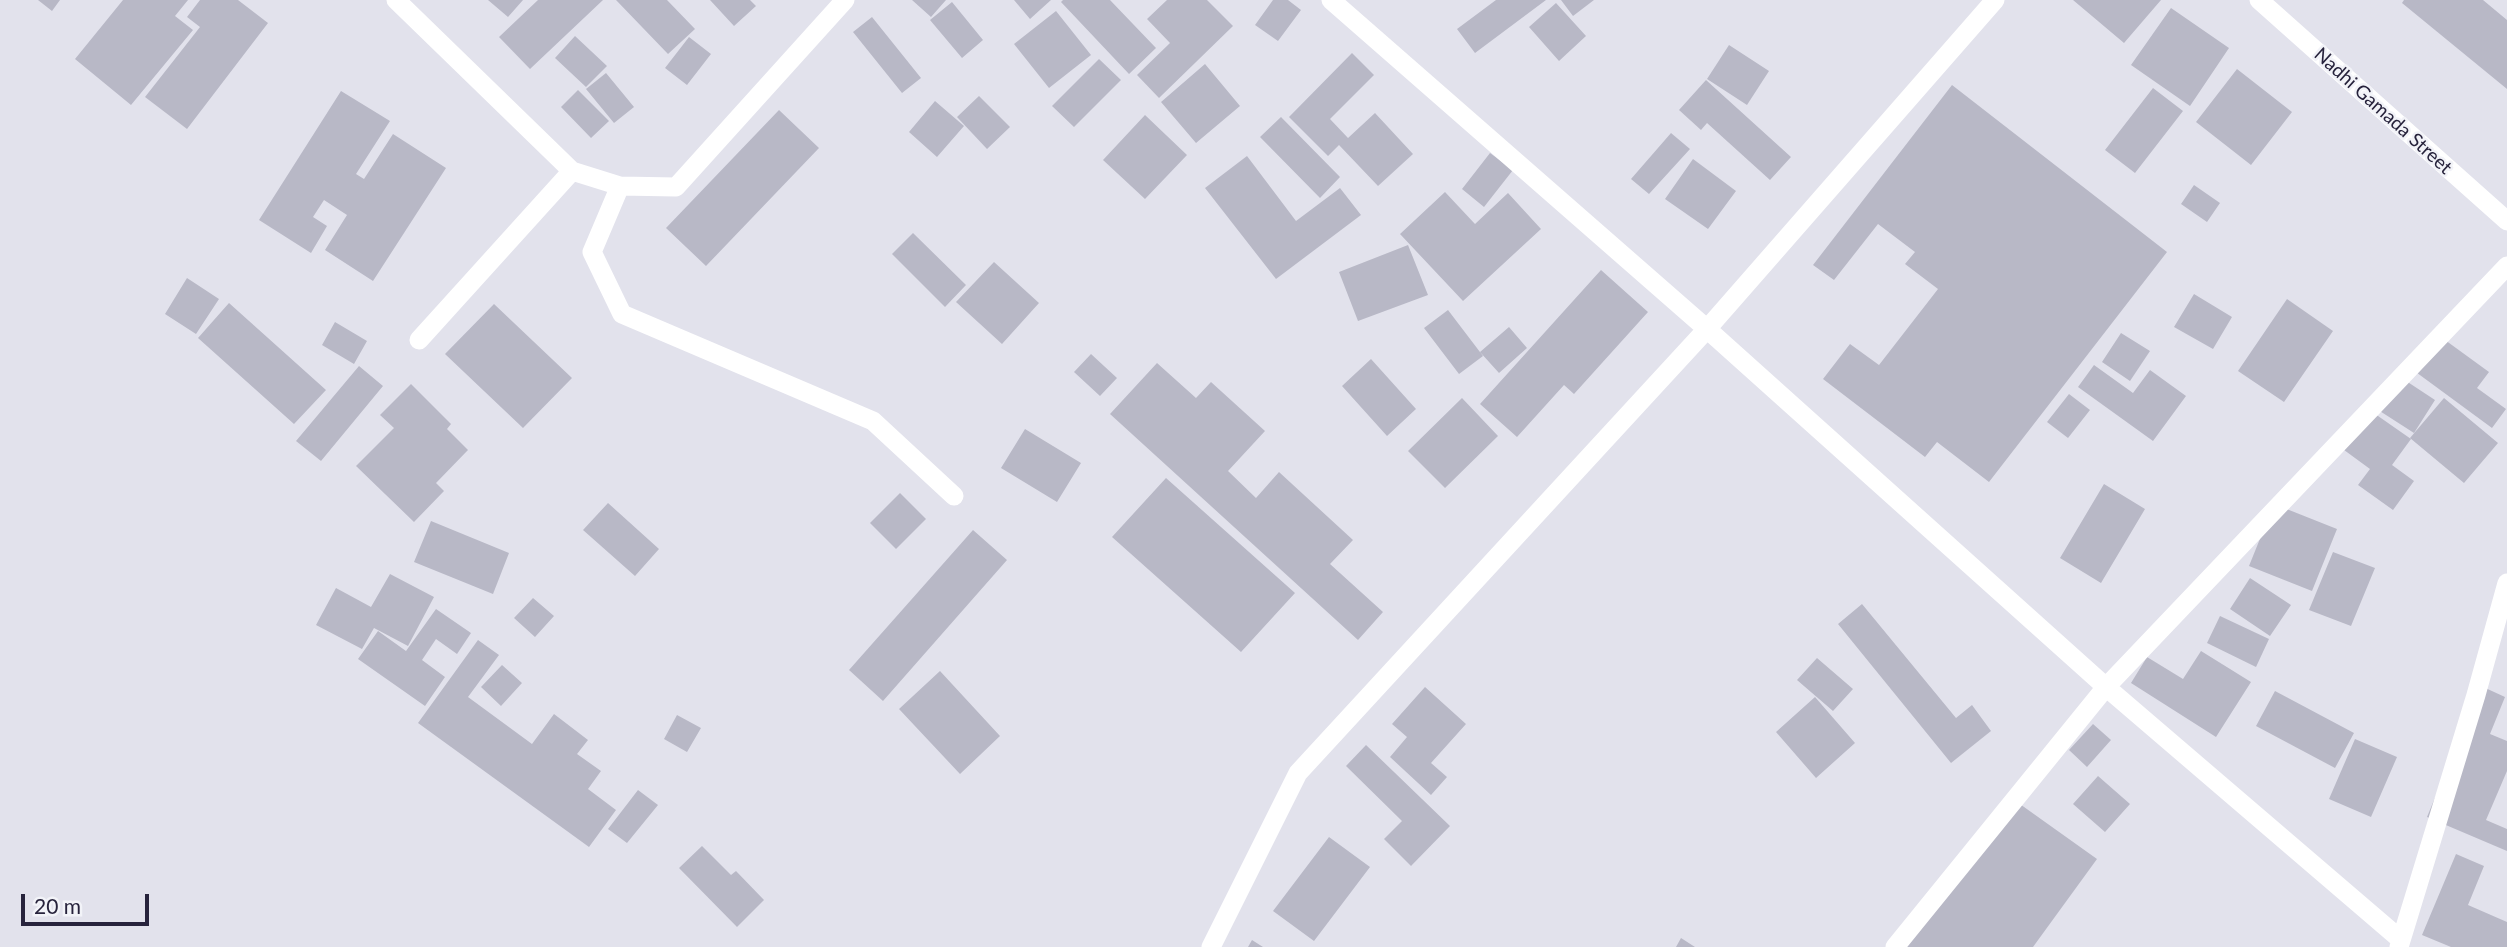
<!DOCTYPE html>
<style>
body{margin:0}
#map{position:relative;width:2507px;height:947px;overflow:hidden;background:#e2e2ec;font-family:Lato,sans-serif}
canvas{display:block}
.scale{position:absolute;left:21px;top:894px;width:128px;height:32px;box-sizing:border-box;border:4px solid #27233c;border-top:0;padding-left:9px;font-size:21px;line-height:24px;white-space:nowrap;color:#27233c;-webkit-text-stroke:5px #f2f3f8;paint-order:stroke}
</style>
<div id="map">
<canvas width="2507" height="947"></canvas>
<div class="scale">20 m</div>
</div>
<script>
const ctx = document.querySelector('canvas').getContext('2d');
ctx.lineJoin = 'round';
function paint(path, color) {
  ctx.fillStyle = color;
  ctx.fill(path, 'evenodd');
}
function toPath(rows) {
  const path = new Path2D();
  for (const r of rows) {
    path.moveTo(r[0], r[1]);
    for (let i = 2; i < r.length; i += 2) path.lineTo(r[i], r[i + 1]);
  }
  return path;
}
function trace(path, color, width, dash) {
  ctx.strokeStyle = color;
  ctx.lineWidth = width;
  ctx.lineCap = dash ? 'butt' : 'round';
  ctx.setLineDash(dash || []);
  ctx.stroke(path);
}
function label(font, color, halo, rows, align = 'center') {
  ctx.font = font + ' Lato,sans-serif';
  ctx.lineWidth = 5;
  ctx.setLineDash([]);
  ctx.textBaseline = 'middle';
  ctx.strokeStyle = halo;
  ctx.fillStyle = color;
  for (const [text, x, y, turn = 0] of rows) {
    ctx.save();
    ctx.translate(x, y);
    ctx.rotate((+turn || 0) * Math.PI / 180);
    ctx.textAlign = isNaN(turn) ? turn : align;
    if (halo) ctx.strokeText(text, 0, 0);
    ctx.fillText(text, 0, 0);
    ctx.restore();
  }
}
paint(toPath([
 [38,0,60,0,52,11],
 [123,0,188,0,175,16,193,30,131,105,75,59],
 [200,0,238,0,268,23,187,129,145,97,200,27,187,17],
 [488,0,523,0,508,17],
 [538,0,603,0,530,69,499,37],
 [616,0,667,0,695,29,668,54],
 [710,0,750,0,756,6,734,26],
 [912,0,946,0,931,17],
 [1014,0,1051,0,1030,19],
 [1063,0,1110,0,1156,48,1129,74,1061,2],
 [1167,0,1207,0,1233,26,1159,98,1137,75,1170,43,1147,19],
 [1273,0,1288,0,1301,10,1278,41,1255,25],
 [1496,0,1546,0,1475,53,1457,29],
 [1561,0,1594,0,1573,16],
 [2073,0,2161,0,2124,43],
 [2404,0,2483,0,2507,20,2507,89,2402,3],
 [952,2,983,40,962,58,930,20],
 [1556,3,1586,36,1559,61,1529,27],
 [2171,8,2229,48,2190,106,2131,65],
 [1056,11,1091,55,1049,88,1014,44],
 [872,17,921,78,902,93,853,32],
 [575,36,607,66,586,87,555,58],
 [689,37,711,54,687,85,665,68],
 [1729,45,1769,71,1747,105,1707,79],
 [1352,53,1374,75,1330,119,1348,138,1375,113,1413,154,1378,186,1339,145,1328,156,1289,117],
 [1099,59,1121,80,1074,127,1052,106],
 [1205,64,1240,106,1196,143,1161,102],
 [2237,69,2292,112,2251,165,2196,122],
 [606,73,634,107,614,123,586,89],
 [1706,80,1791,157,1770,180,1707,123,1701,130,1679,110],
 [1952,85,2167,252,1989,482,1937,442,1925,457,1823,379,1850,344,1879,365,1938,289,1905,264,1915,252,1878,224,1834,280,1813,265],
 [2153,88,2183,111,2135,173,2105,150],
 [578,90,609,121,591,138,561,107],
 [341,91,390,121,356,174,364,179,393,134,446,168,373,281,325,250,347,215,324,200,313,217,327,226,311,253,259,220],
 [979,96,1010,127,987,149,957,117],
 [935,101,964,126,937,157,909,132],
 [779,110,819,148,706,266,666,228],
 [1145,115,1187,155,1145,199,1103,160],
 [1281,117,1340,177,1320,198,1260,137],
 [1671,133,1690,149,1649,194,1631,179],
 [1490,153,1513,170,1484,207,1462,189],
 [1247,156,1296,221,1340,188,1361,215,1276,279,1205,188],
 [1693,159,1736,191,1708,229,1665,199],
 [2194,185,2220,203,2207,222,2181,204],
 [1445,192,1475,224,1508,193,1541,229,1463,301,1400,234],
 [913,233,966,285,945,307,892,254],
 [1408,245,1428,295,1358,321,1339,272],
 [994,262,1039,303,1002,344,956,302],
 [1601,270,1648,312,1574,394,1564,385,1517,437,1480,404],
 [187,278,219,299,196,334,165,314],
 [2194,294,2232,317,2213,349,2174,327],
 [2287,299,2333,331,2284,402,2238,371],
 [229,303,326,390,294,424,198,338],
 [494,304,572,378,523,428,445,354],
 [1448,310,1483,356,1459,374,1424,328],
 [335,322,367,341,354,364,322,345],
 [1509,327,1527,348,1499,373,1480,352],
 [2434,332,2489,372,2477,388,2506,409,2492,428,2409,367],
 [2121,333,2150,351,2130,381,2102,362],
 [1091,354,1117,378,1100,396,1074,372],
 [1371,359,1416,409,1387,436,1342,386],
 [1157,363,1196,398,1211,382,1265,431,1228,471,1256,498,1279,472,1353,540,1330,564,1383,612,1358,640,1110,414],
 [2094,365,2133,393,2150,370,2186,396,2153,441,2078,387],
 [359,366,383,386,321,461,296,441],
 [2394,373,2435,400,2414,433,2372,406],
 [411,384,451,424,447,429,468,450,436,483,444,491,414,522,356,466,394,428,380,415],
 [2069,394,2090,410,2068,438,2047,422],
 [1462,398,1498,436,1445,488,1408,451],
 [2444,398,2498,443,2464,483,2410,438],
 [2368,409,2411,439,2392,465,2414,481,2393,510,2358,485,2370,469,2340,447],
 [1025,429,1081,463,1057,502,1001,468],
 [1166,478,1295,593,1241,652,1112,537],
 [2104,484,2145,509,2101,583,2060,558],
 [900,493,926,519,896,549,870,523],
 [608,503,659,549,635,576,583,530],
 [2274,504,2337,529,2312,591,2249,566],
 [431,521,509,553,493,594,414,562],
 [973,530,1007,560,883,701,849,670],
 [2333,552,2375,568,2351,626,2309,610],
 [390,574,434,597,408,646,374,628,362,649,316,625,336,588,371,607],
 [2250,578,2291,605,2270,636,2230,609],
 [533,598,554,616,535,637,514,618],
 [1862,604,1956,718,1972,705,1991,731,1951,763,1838,624],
 [436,609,471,633,457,654,436,639,422,660,445,677,425,706,358,659,378,631,406,651],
 [2220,616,2269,639,2256,667,2207,643],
 [478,640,499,655,468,697,532,744,554,714,588,740,577,754,601,771,588,789,616,810,589,847,418,723],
 [2201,651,2251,682,2216,737,2131,683,2147,657,2183,679],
 [1817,658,1853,689,1833,711,1797,680],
 [502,665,522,683,501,706,481,687],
 [940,671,1000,736,960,774,899,709],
 [2481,686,2505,697,2490,734,2507,741,2507,771,2486,820,2507,829,2507,851,2427,817],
 [1425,687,1466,724,1431,763,1447,777,1431,795,1390,757,1407,737,1392,724],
 [2275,691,2354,733,2335,768,2256,726],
 [1815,697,1855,743,1816,778,1776,732],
 [677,715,701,728,687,752,664,739],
 [2093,724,2111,740,2087,767,2069,750],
 [2355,739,2397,757,2371,817,2329,799],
 [1366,745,1450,826,1411,866,1384,839,1402,821,1346,766],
 [2098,776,2130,804,2105,832,2073,804],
 [638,790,658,805,627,843,608,829],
 [2010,797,2097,859,2033,947,1901,947],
 [1329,837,1370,867,1314,941,1273,911],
 [702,846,731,875,736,871,764,900,737,927,679,868],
 [2456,854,2484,866,2468,905,2507,922,2507,947,2451,947,2422,935],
 [1681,938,1695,947,1676,947],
 [1252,940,1263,947,1248,947]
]), '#b8b8c6');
trace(toPath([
 [396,0,572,171,620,186,676,187,845,0],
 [1331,0,1707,329,2106,687,2400,939],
 [620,186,592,252,622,314,873,421,954,496],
 [419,340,572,171],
 [1211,947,1298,773,1707,329,1995,0],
 [1895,947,2106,687,2507,266],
 [2399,947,2476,695,2507,583]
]), '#fff', 19);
trace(toPath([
 [2259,0,2507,221]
]), '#fff', 19);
label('19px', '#27233c', '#f2f3f8', [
 ["Nadhi Gamada Street",2383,111,42]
]);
</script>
